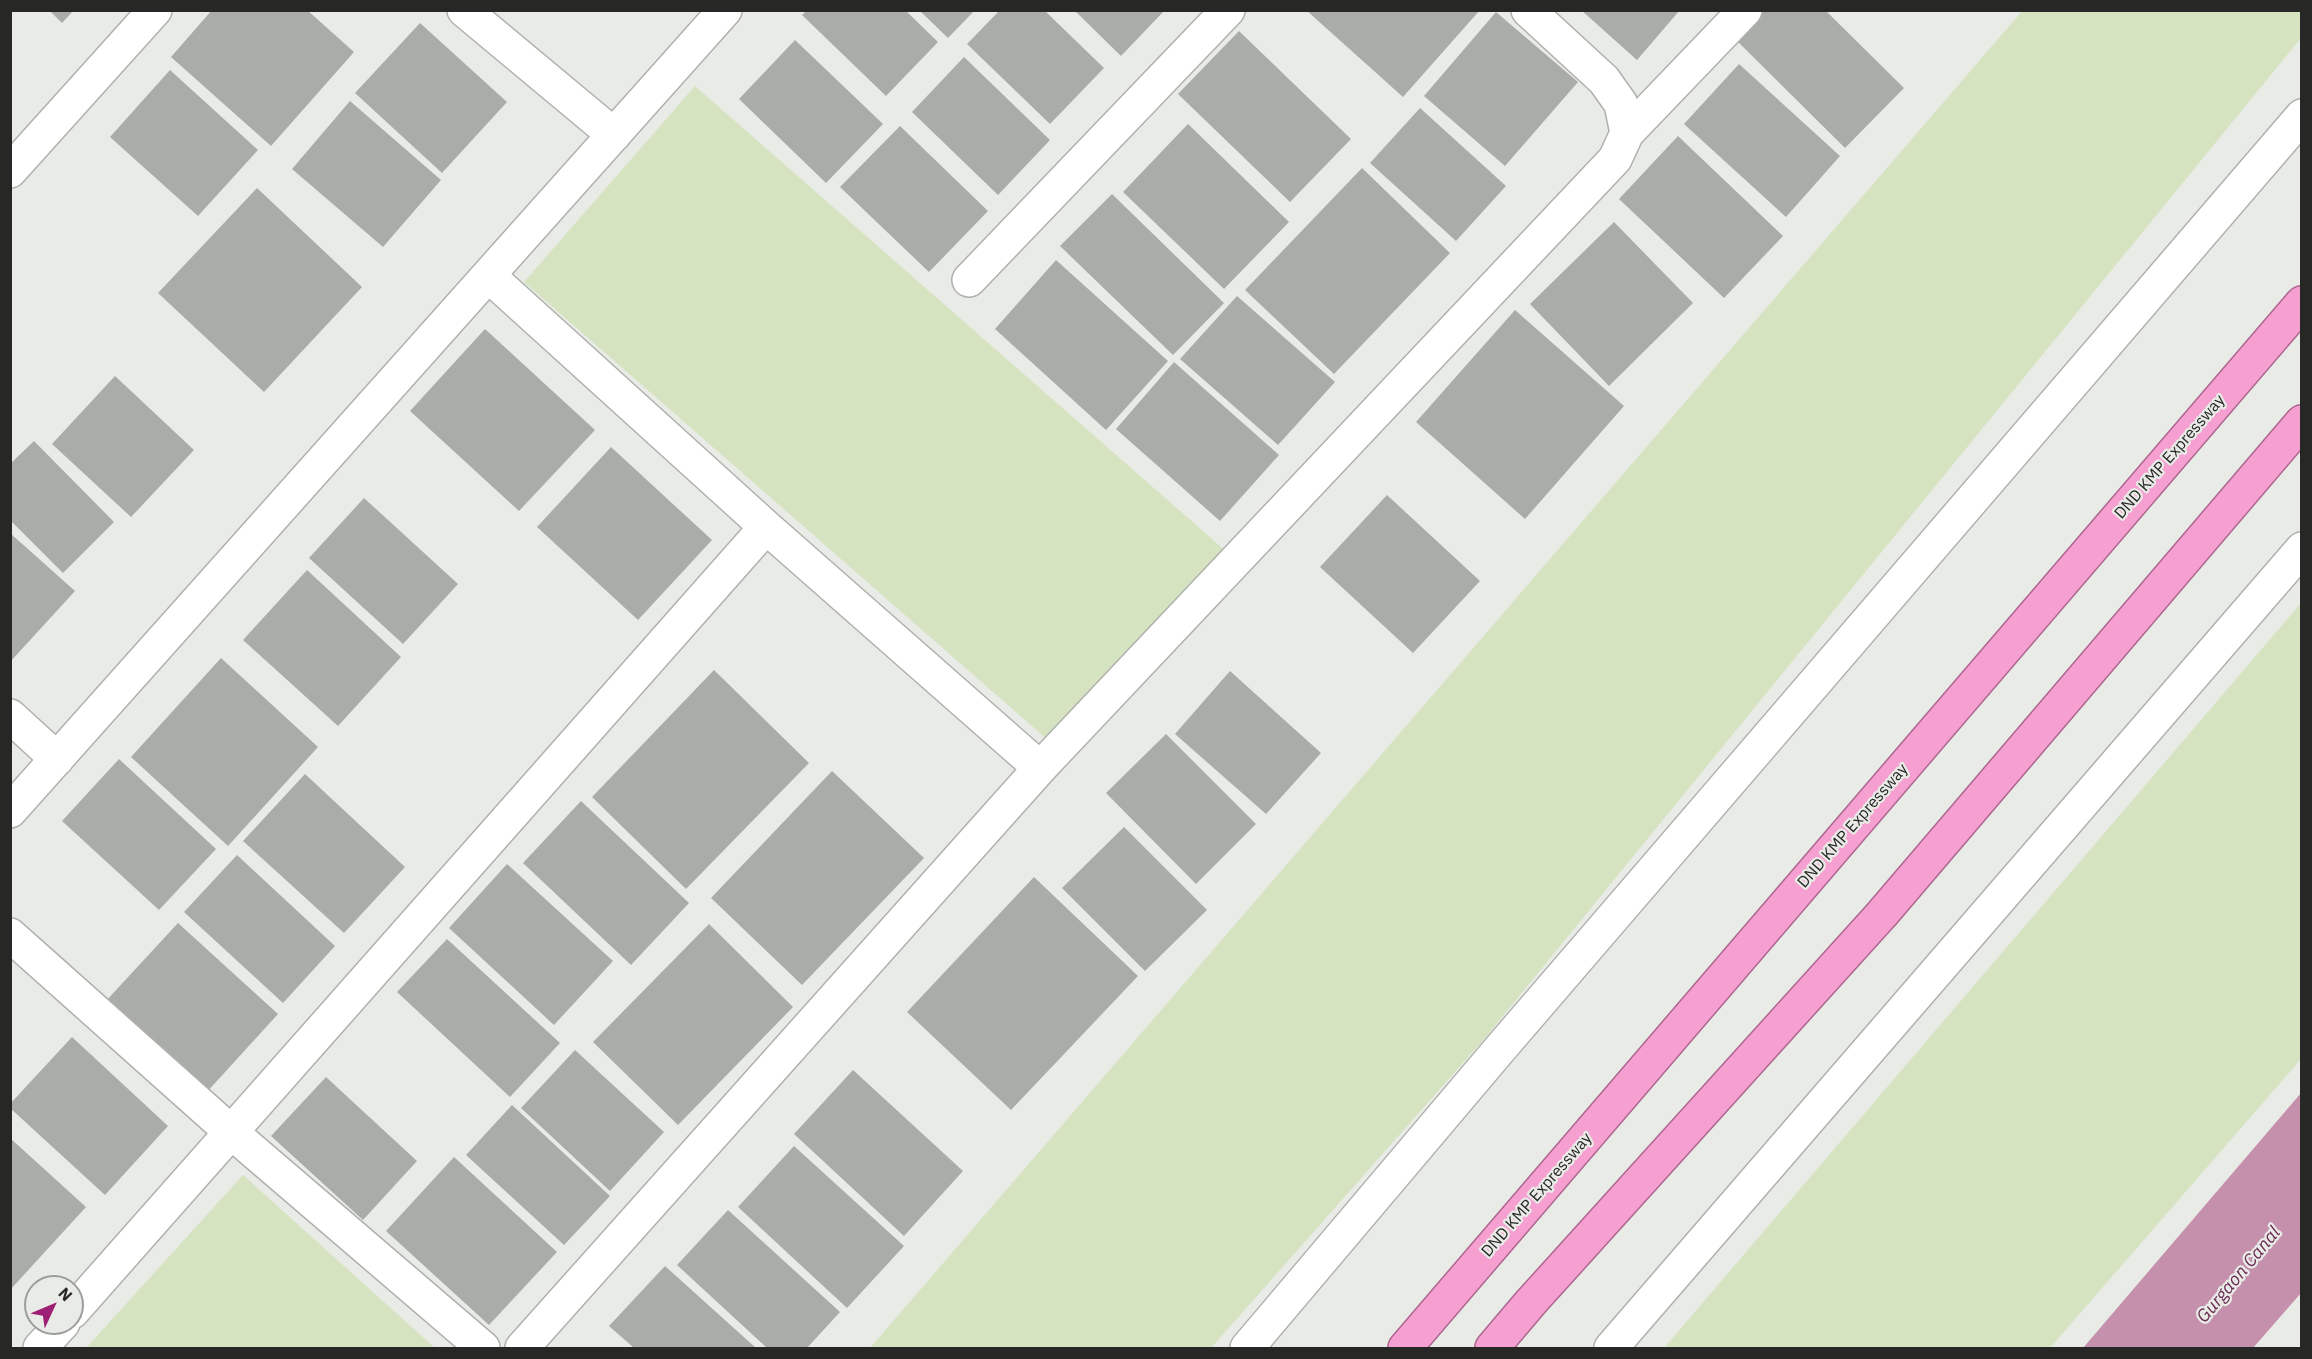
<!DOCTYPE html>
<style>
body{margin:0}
#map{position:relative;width:2312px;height:1359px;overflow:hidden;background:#e9ebe7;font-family:"IBM Plex Sans",sans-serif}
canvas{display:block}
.frame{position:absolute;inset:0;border:12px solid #272826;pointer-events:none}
.north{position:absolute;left:24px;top:1275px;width:60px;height:60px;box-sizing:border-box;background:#e9ebe7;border:2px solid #9b9d9a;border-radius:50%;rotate:46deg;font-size:16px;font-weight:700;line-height:24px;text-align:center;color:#272826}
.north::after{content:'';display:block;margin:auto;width:21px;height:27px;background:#9e2074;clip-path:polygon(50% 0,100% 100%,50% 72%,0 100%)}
</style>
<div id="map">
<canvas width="2312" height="1359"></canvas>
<div class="frame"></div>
<div class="north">N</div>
</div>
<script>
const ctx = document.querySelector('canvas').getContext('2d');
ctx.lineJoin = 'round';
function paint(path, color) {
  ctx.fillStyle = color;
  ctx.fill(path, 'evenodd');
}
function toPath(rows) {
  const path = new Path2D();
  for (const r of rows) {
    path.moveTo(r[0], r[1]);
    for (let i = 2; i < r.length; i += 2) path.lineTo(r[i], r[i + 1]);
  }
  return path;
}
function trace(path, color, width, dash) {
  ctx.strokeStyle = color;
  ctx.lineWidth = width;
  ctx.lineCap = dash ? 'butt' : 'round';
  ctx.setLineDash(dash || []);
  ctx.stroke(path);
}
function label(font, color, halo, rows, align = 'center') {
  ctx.font = font + ' "IBM Plex Sans",sans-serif';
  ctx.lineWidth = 4.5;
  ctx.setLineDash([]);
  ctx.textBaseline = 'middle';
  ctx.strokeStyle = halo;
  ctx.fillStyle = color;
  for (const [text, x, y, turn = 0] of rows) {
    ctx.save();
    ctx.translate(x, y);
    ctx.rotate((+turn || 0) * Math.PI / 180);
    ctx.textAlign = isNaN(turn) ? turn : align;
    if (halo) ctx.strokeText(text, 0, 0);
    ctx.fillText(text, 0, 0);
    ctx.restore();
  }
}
paint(toPath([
 [2023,10,2301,11,2301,38,1485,1038,1211,1348,870,1348],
 [695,86,1228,553,1057,748,524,282],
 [2301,603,2301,1059,2050,1348,1664,1348],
 [243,1175,435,1348,86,1348]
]), '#d6e3c1');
paint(toPath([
 [2301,1093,2301,1293,2253,1348,2083,1348]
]), '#c490ac');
paint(toPath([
 [49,10,74,10,62,23],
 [212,10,307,10,354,52,271,146,171,57],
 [807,10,905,10,938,42,886,96,802,15],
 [919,10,975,10,948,38],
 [1000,10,1044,10,1104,68,1050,124,967,44],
 [1074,10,1165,10,1121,56],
 [1306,10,1480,10,1403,97],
 [1581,10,1680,10,1637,60],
 [1751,10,1825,10,1904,88,1845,148,1729,33],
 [1496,12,1578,82,1505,166,1424,96],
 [420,23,507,102,442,173,355,93],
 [1239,31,1351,139,1290,202,1178,94],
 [795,40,883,124,826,183,739,99],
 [964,57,1050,140,998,195,912,112],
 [1739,64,1840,156,1786,217,1684,124],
 [170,70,258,150,198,216,110,137],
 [350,101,441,180,383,247,292,169],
 [1420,108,1506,186,1456,241,1370,163],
 [1188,124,1289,222,1224,289,1123,192],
 [900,126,988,211,929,272,840,187],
 [1678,136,1783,236,1724,298,1619,199],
 [1362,168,1450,253,1334,374,1245,290],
 [257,188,362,287,264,392,158,293],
 [1112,194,1224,303,1173,355,1060,246],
 [1614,222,1693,303,1609,386,1530,304],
 [1056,260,1168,361,1106,430,995,329],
 [1237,296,1335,382,1278,445,1180,359],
 [1515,310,1624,406,1525,519,1416,422],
 [485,329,595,430,519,511,410,411],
 [1174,362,1279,455,1220,521,1116,429],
 [115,376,194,450,131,517,52,444],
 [34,441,114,522,63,573,10,520,10,464],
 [611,447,712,540,638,620,537,527],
 [1387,495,1480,581,1413,653,1320,567],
 [364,498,458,584,403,644,309,558],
 [10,533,75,591,10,662],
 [307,570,401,657,338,726,243,640],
 [221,658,318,747,228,846,131,757],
 [714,670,809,763,686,889,592,797],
 [1230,671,1321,753,1266,814,1175,734],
 [1166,734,1256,824,1196,884,1106,793],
 [119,759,216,849,159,910,62,821],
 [832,771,924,858,802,985,711,898],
 [305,774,405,867,344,933,243,841],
 [581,801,689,903,631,965,523,863],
 [1124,827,1207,910,1145,971,1062,888],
 [237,855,335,946,283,1003,184,912],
 [507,864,613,961,554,1025,449,928],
 [1034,877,1138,976,1011,1110,907,1012],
 [178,923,278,1014,205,1094,105,1002],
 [709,924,793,1007,678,1125,593,1042],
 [447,939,560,1043,510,1097,397,992],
 [72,1037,168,1126,105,1195,10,1108,10,1104],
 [575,1050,664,1132,610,1191,521,1108],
 [853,1070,963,1171,904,1236,794,1134],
 [326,1077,417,1161,363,1220,271,1136],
 [512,1105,610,1196,564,1245,466,1155],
 [10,1138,86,1207,10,1290],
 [794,1146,904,1246,847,1308,738,1207],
 [454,1157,557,1252,489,1325,386,1231],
 [728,1210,840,1312,807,1348,767,1348,677,1265],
 [665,1266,756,1348,634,1348,609,1326]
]), '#aaaca7');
const minor = toPath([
 [464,10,614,135],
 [1627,133,1745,10],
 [10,171,155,10],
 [489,276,766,527,1040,768],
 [969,280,1228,10],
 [10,716,57,759],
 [10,811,725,10],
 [10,935,231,1132,483,1348],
 [72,1312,766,527],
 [40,1348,63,1323],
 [522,1348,1040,768,1615,159,1627,133,1621,104,1604,80,1528,10]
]);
const tertiary = toPath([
 [1247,1348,1499,1050,2302,116],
 [1611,1348,2302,549]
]);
const trunk = toPath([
 [1405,1348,2302,303],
 [1492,1348,1531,1302,1882,914,2302,422]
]);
trace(minor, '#afb1ac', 36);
trace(tertiary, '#afb1ac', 36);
trace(trunk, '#ac668f', 36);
trace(minor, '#fff', 33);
trace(tertiary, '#fff', 33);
trace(trunk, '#f6a0d2', 33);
label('16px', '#272826', '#e9ebe7', [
 ["DND KMP Expressway",2170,457,-49],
 ["DND KMP Expressway",1853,826,-49],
 ["DND KMP Expressway",1537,1195,-49]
]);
label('italic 18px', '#6b2b52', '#e9ebe7', [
 ["Gurgaon Canal",2239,1275,-50]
]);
</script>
